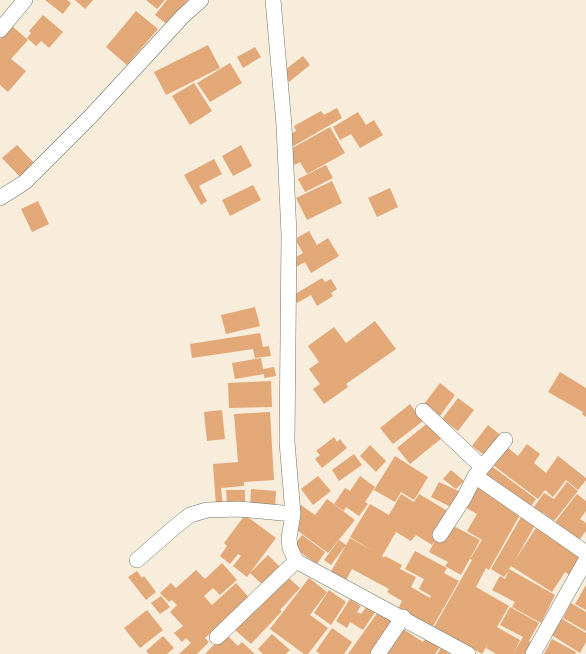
<!DOCTYPE html>
<style>
body{margin:0}
canvas{display:block;background:#f8ecdb}
</style>
<canvas width="586" height="654"></canvas>
<script>
const ctx = document.querySelector('canvas').getContext('2d');
ctx.lineJoin = 'round';
function paint(path, color) {
  ctx.fillStyle = color;
  ctx.fill(path, 'evenodd');
}
function toPath(rows) {
  const path = new Path2D();
  for (const r of rows) {
    path.moveTo(r[0], r[1]);
    for (let i = 2; i < r.length; i += 2) path.lineTo(r[i], r[i + 1]);
  }
  return path;
}
function trace(path, color, width, dash) {
  ctx.strokeStyle = color;
  ctx.lineWidth = width;
  ctx.lineCap = dash ? 'butt' : 'round';
  ctx.setLineDash(dash || []);
  ctx.stroke(path);
}
paint(toPath([
 [45,0,67,0,71,3,63,14],
 [75,0,93,0,85,9],
 [146,0,165,0,157,9],
 [167,0,188,0,168,25,155,15],
 [136,11,158,29,127,65,106,47],
 [43,15,63,32,49,48,41,41,36,46,27,38,31,33,29,31],
 [12,26,28,40,11,59,26,71,8,92,0,85,0,39],
 [208,45,220,68,166,95,154,72],
 [255,47,261,57,243,68,237,57],
 [303,56,310,65,289,82,282,72],
 [230,63,242,83,210,102,197,83],
 [194,83,212,111,190,125,172,96],
 [337,108,342,118,292,147,286,137,296,131,294,126,321,111,324,115],
 [358,112,366,125,374,120,383,135,360,148,351,134,340,140,333,127],
 [330,127,345,153,307,174,300,162,295,165,287,151],
 [17,145,36,165,22,179,2,158],
 [241,145,252,166,233,176,222,156],
 [214,159,222,174,199,186,207,201,201,205,184,175],
 [326,165,333,178,305,192,298,179],
 [332,181,342,203,307,220,296,198],
 [253,185,261,200,230,216,222,200],
 [390,188,398,207,377,217,368,198],
 [38,201,49,224,32,232,21,209],
 [309,231,317,245,328,238,339,256,311,273,305,262,296,267,291,260,303,253,295,239],
 [322,278,325,282,331,279,337,289,331,293,333,296,317,306,311,295,297,303,292,296],
 [255,307,260,326,226,334,221,315],
 [375,321,396,349,346,384,348,387,324,404,313,389,320,384,309,369,319,362,308,346,334,327,346,343],
 [260,333,263,347,269,346,271,356,255,358,253,349,192,358,190,344],
 [261,358,263,369,274,367,276,376,264,378,264,374,235,379,232,363],
 [560,372,586,388,586,417,582,414,583,412,548,392],
 [271,381,272,407,229,408,228,383],
 [440,383,455,395,440,416,424,404],
 [458,398,474,410,458,431,442,419],
 [410,404,423,421,393,444,380,428],
 [222,410,225,439,207,441,204,412],
 [270,412,274,480,244,482,244,486,221,488,223,506,216,506,213,464,238,462,234,414],
 [430,421,443,437,410,464,397,448],
 [488,425,503,437,488,458,472,446],
 [334,437,337,442,340,439,347,448,322,468,315,459,320,455,316,451],
 [527,444,540,454,534,463,546,473,541,480,558,456,586,478,586,480,578,490,566,480,553,497,545,490,538,499,493,465,507,447,518,456],
 [370,445,386,461,376,472,360,456],
 [354,454,362,465,339,481,332,470],
 [395,456,428,477,414,500,401,492,395,502,374,490],
 [490,465,536,499,527,512,480,478],
 [451,470,464,481,456,489,443,479],
 [318,476,331,491,313,505,301,489],
 [360,476,375,487,365,502,368,504,359,516,346,507,344,511,334,504,345,488,350,491],
 [476,480,521,513,489,570,486,568,476,587,509,606,497,627,520,640,513,654,496,654,486,648,489,642,482,654,448,635,433,629,472,560,470,559,482,540,467,531,477,514,461,505],
 [439,482,463,493,455,509,431,497],
 [567,482,578,491,554,521,543,513,540,517,531,511,544,493,554,499],
 [251,489,276,491,275,509,250,507],
 [226,490,245,490,245,503,227,503],
 [401,494,414,502,419,494,451,513,432,545,416,535,411,541,396,532,382,556,384,558,385,556,402,565,400,569,416,577,411,587,430,598,431,596,419,589,424,579,405,569,415,551,447,568,444,573,459,581,432,628,398,609,402,601,387,592,389,589,352,569,344,584,329,575,350,538,373,551,350,537,370,504,389,515],
 [577,494,586,501,586,511,580,519,586,523,586,531,576,544,552,526],
 [327,499,355,520,328,553,294,528,300,520,294,516,301,505,315,515],
 [245,515,276,538,247,577,233,566,241,556,238,554,230,564,220,556,227,546,224,543],
 [521,517,535,525,514,562,539,523,586,554,571,576,565,572,552,592,511,566,509,569,555,595,541,623,512,607,515,602,492,590,500,576,505,579,509,571,504,577,491,569],
 [448,523,480,540,461,575,445,566,448,562,429,552,438,535],
 [302,535,325,552,317,564,293,547],
 [339,540,346,545,331,565,324,560],
 [268,555,283,570,266,588,250,573],
 [222,563,237,580,220,595,213,588,204,596,212,605,236,583,253,602,221,631,217,627,205,638,209,642,197,654,179,654,191,643,186,638,182,642,174,633,183,626,170,612,177,605,172,600,169,602,160,593,171,583,176,588,196,570,205,579],
 [137,571,142,578,144,576,156,592,146,600,128,577],
 [283,573,300,588,280,610,282,611,251,644,233,628],
 [309,578,327,592,310,615,328,628,308,654,304,654,270,629],
 [586,585,586,610,575,604],
 [329,590,346,602,331,625,314,613],
 [161,596,170,607,160,614,151,603],
 [350,599,361,606,357,612,361,614,367,606,376,611,363,630,350,622,347,628,336,621],
 [571,603,586,612,586,631,563,618],
 [510,607,539,623,529,641,535,644,529,654,513,654,523,637,500,625],
 [147,610,163,630,140,648,124,628],
 [378,612,396,625,375,654,348,654],
 [557,616,586,633,586,642,580,653,547,632],
 [400,627,423,642,426,638,440,647,435,654,382,654],
 [332,628,352,642,344,654,320,654,316,651],
 [225,633,238,646,242,642,255,654,205,654],
 [272,634,290,650,286,654,263,654,258,649],
 [163,636,174,648,167,654,149,654,146,651],
 [552,639,576,652,575,654,544,654],
 [441,648,450,654,437,654]
]), '#e3a878');
const street = toPath([
 [273,0,284,125,289,235,287,442,293,514,289,538,290,548,296,561,468,654],
 [0,30,25,0],
 [0,198,25,182,91,116,183,16,201,0],
 [423,411,482,467],
 [475,476,586,553],
 [440,535,464,498,475,476,505,440],
 [137,560,176,526,190,515,207,510,239,509,293,514],
 [217,637,296,561],
 [378,654,403,617],
 [533,654,586,560]
]);
trace(street, '#6b7a6e', 16);
trace(street, '#fff', 15);
</script>
